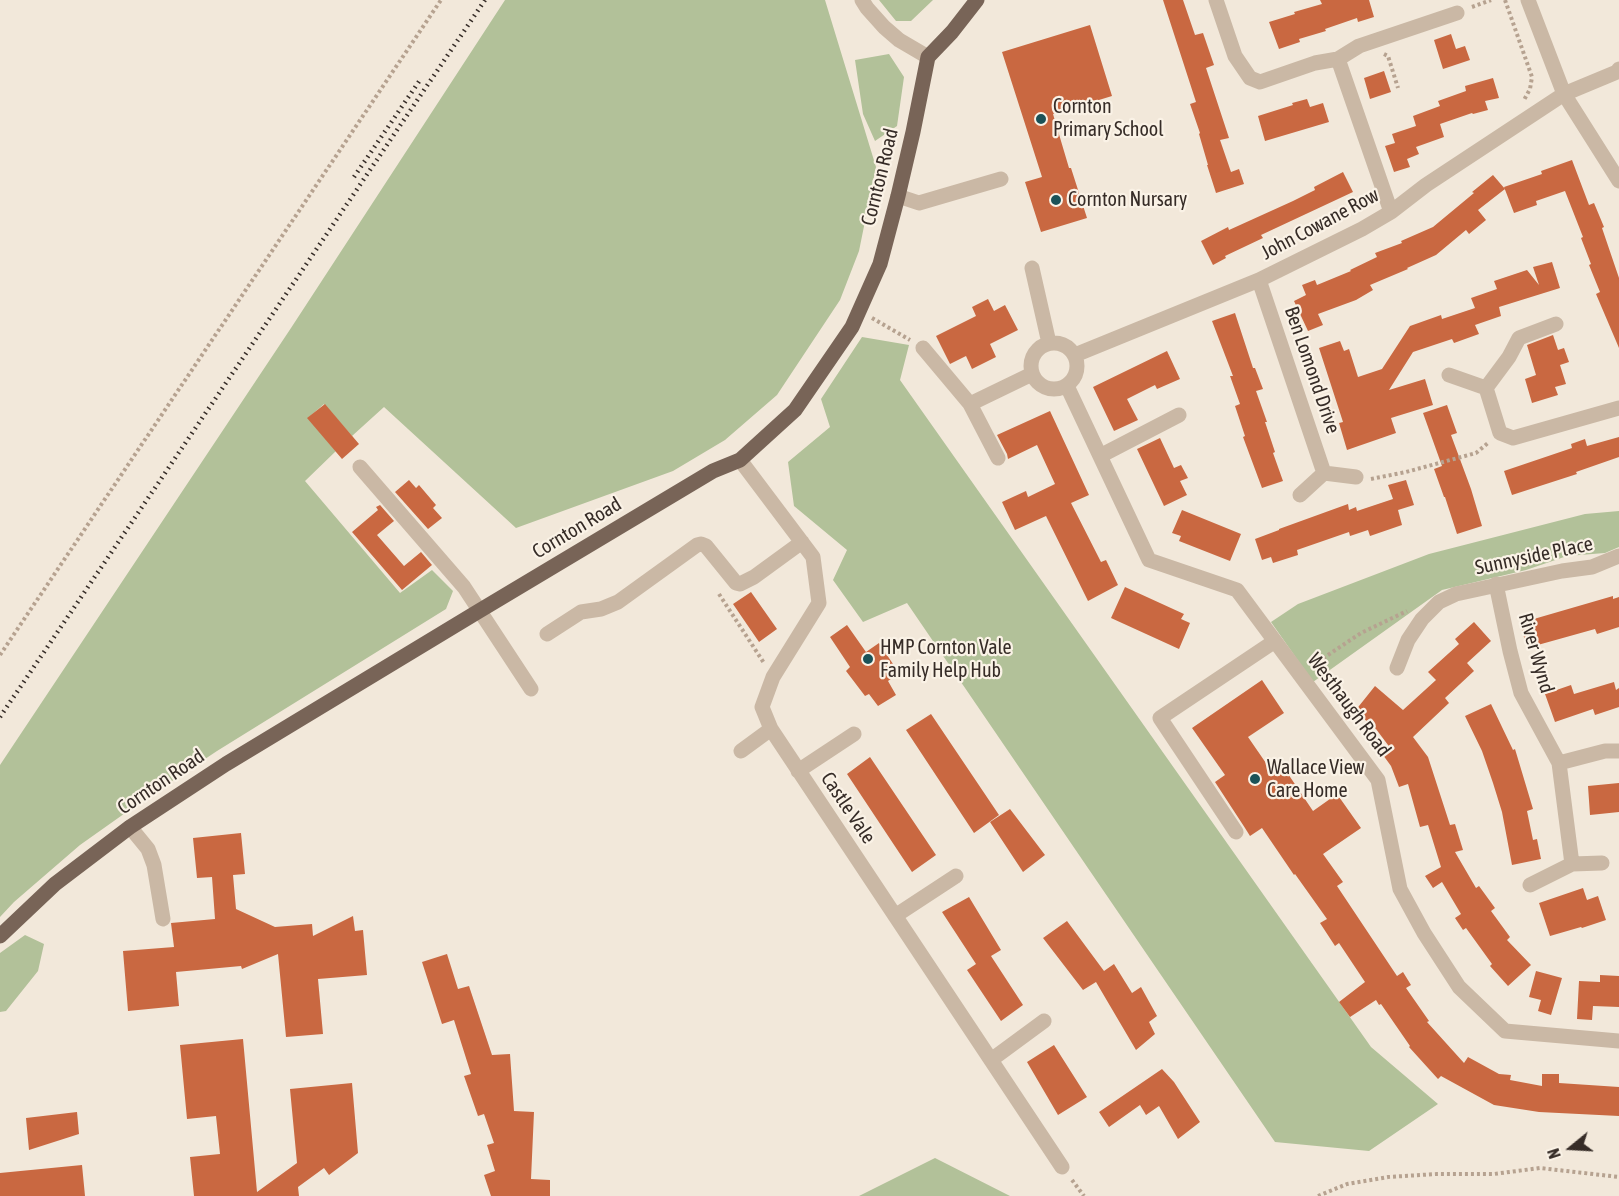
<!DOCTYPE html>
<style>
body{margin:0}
#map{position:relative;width:1619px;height:1196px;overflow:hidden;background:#f2e8da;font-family:"Asap Condensed",sans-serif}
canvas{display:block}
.north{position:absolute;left:1541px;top:1118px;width:60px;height:60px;-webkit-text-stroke:4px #faf2e6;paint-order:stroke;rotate:252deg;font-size:16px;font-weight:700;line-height:24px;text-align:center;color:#362c27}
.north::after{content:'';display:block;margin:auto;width:21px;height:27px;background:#362c27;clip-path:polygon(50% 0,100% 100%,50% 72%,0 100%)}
</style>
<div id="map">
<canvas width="1619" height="1196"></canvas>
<div class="north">N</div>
</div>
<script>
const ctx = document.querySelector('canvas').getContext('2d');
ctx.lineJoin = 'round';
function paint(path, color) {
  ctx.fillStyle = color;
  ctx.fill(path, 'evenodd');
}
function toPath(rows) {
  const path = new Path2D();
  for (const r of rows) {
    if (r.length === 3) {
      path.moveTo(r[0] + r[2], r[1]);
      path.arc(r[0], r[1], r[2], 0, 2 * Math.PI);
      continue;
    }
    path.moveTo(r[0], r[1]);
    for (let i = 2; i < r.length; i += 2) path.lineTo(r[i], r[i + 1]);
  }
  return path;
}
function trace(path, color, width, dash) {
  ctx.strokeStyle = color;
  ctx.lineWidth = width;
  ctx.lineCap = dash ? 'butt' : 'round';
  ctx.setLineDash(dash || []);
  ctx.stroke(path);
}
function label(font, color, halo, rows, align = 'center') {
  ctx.font = font + ' "Asap Condensed",sans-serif';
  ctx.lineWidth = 4.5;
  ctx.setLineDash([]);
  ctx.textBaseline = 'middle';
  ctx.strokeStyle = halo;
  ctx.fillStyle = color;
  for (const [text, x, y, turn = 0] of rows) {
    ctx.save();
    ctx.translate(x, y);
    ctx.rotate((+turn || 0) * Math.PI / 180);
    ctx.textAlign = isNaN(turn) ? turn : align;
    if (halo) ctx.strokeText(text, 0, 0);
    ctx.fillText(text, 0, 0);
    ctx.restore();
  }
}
paint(toPath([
 [505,0,825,0,876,167,859,251,840,300,777,395,725,440,673,471,516,528,384,407,352,436,324,404,308,418,336,451,305,481,400,593,432,570,453,591,446,609,217,751,145,799,80,845,14,902,0,917,0,765,291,328],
 [879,0,933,0,911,21,896,21],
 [889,54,904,77,897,126,875,141,863,114,855,60],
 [862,337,909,345,900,380,1371,1047,1438,1104,1369,1151,1275,1142,907,603,863,622,833,580,847,550,794,506,788,462,830,427,821,399],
 [1619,511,1619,547,1605,553,1567,556,1526,570,1442,590,1313,682,1271,622,1298,604,1429,554,1585,514],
 [25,935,44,944,38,971,6,1011,0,1012,0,953],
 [935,1158,1010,1196,859,1196]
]), '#b2c199');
paint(toPath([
 [1163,0,1183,0,1195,35,1203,33,1214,65,1206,68,1229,138,1220,140,1231,172,1239,169,1244,184,1216,193,1207,165,1208,165,1199,134,1200,133,1190,104,1196,102],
 [1320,0,1369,0,1374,17,1358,22,1357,18,1325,29,1326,31,1299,39,1300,42,1279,49,1269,22,1295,14,1294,12,1322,4],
 [1090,25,1112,96,1053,114,1069,168,1071,168,1087,218,1041,232,1025,182,1042,177,1002,52],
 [1451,34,1456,49,1465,46,1470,60,1443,69,1434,40],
 [1384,71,1391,92,1370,99,1364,78],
 [1493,78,1499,98,1485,101,1488,110,1473,114,1472,113,1440,124,1444,137,1416,147,1419,154,1407,159,1410,167,1394,172,1385,146,1395,143,1392,134,1416,126,1413,116,1440,106,1438,101,1466,91,1465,86],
 [1307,99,1310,107,1323,103,1329,122,1265,141,1258,116,1293,105,1292,103],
 [1572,160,1589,205,1594,203,1604,227,1602,228,1619,278,1619,348,1596,294,1600,292,1589,265,1591,264,1581,238,1583,237,1565,191,1536,201,1537,205,1514,213,1504,187,1542,174,1541,171],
 [1343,172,1353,192,1261,235,1263,238,1225,256,1226,258,1213,265,1201,241,1228,227,1229,230,1293,201,1315,190,1314,187],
 [1493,175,1505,189,1478,210,1486,220,1469,234,1466,230,1436,255,1407,268,1408,269,1370,285,1373,290,1356,300,1318,314,1323,325,1308,331,1294,301,1306,295,1302,285,1315,280,1317,285,1351,271,1350,270,1377,257,1375,253,1402,243,1401,241,1433,227,1474,193,1472,192],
 [1552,262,1560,288,1499,307,1501,316,1475,325,1479,334,1454,343,1452,339,1413,352,1389,390,1425,379,1433,405,1391,418,1396,433,1347,450,1339,423,1343,422,1319,348,1340,341,1344,351,1349,349,1358,377,1382,369,1410,326,1441,315,1442,319,1475,308,1471,298,1497,289,1494,281,1527,270,1539,285,1533,267],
 [988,299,994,311,1005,305,1018,330,990,344,996,357,972,369,966,356,950,364,936,336,976,316,972,307],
 [1235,313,1253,368,1255,368,1263,389,1256,391,1267,422,1265,422,1275,452,1273,453,1283,481,1262,488,1243,437,1245,436,1235,406,1240,404,1230,376,1233,376,1212,321],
 [1553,335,1558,350,1564,348,1569,362,1560,365,1566,384,1555,387,1558,395,1532,403,1525,379,1536,375,1527,345],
 [1167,351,1180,379,1157,389,1155,385,1127,399,1138,420,1114,431,1093,387],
 [325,404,359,444,342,459,307,418],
 [1447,405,1457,433,1451,435,1471,489,1482,526,1457,534,1445,497,1444,497,1434,469,1442,466,1423,413],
 [1050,411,1089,495,1071,503,1101,562,1106,560,1118,585,1088,601,1046,516,1015,530,1002,502,1026,491,1028,497,1055,484,1037,445,1008,459,1007,454,997,435],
 [1619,437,1619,457,1576,472,1577,474,1512,495,1504,471,1572,448,1571,444,1585,439,1587,446],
 [1160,438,1174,468,1181,465,1188,478,1180,481,1187,495,1164,506,1137,449],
 [409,480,416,488,419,485,436,505,433,508,442,518,428,529,395,492],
 [1406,480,1414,505,1398,510,1402,525,1370,536,1368,530,1350,536,1349,532,1297,550,1298,555,1273,563,1271,557,1262,560,1255,539,1279,530,1279,529,1348,504,1349,510,1356,507,1357,511,1393,499,1388,485],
 [380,505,394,521,377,535,404,566,421,552,432,565,402,590,352,532,378,510,376,507],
 [1182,510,1241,534,1230,561,1179,541,1181,536,1172,533],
 [1125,587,1184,614,1181,619,1190,623,1179,649,1111,618],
 [751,592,777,629,759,642,733,604],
 [1613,596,1613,599,1619,597,1619,627,1597,634,1595,629,1527,648,1520,623],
 [1474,622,1491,641,1467,663,1474,671,1445,698,1449,703,1413,737,1428,757,1450,825,1455,824,1463,850,1455,852,1476,888,1479,886,1495,908,1491,911,1510,937,1507,940,1531,965,1508,986,1490,966,1492,964,1466,928,1463,930,1455,918,1461,914,1442,882,1433,888,1425,876,1441,867,1428,825,1420,827,1408,784,1399,787,1391,766,1383,755,1391,749,1376,729,1355,711,1375,686,1403,710,1436,680,1428,672,1459,644,1455,639],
 [847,625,866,652,879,643,899,673,888,681,896,695,878,706,869,694,865,696,846,671,850,667,830,637],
 [1262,680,1284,713,1248,737,1268,766,1278,759,1313,811,1337,794,1361,828,1323,854,1343,882,1337,886,1397,976,1403,972,1411,985,1406,988,1429,1021,1427,1022,1464,1063,1468,1057,1499,1074,1511,1075,1510,1080,1542,1086,1542,1074,1559,1074,1559,1083,1619,1087,1619,1116,1539,1112,1494,1105,1441,1076,1438,1079,1409,1047,1410,1046,1381,1004,1379,1005,1376,1000,1350,1017,1339,1002,1365,982,1339,943,1335,946,1320,923,1327,919,1295,874,1294,875,1262,828,1250,836,1245,828,1215,782,1225,775,1192,728],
 [1614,682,1616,690,1619,688,1619,707,1595,715,1593,709,1555,722,1545,694,1571,685,1574,694],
 [1491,704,1513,750,1515,749,1533,809,1527,811,1533,840,1537,839,1541,859,1512,865,1502,812,1493,783,1482,751,1465,716],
 [931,714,999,815,974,833,906,730],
 [870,757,936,855,912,872,847,774],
 [1619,783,1619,812,1590,815,1588,786],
 [1010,809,1045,855,1023,872,990,822],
 [241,833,245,874,233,875,236,909,275,927,312,924,313,936,353,916,355,931,363,930,367,975,318,979,323,1034,286,1037,278,954,242,969,241,966,176,972,179,1006,128,1011,123,951,174,947,171,923,215,919,212,877,197,878,193,838],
 [1583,888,1587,900,1598,896,1606,920,1582,928,1581,927,1550,936,1539,903],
 [969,897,1001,950,991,956,1023,1005,1001,1021,967,970,976,964,942,912],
 [1067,921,1104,971,1114,964,1132,993,1141,987,1157,1016,1149,1022,1155,1034,1136,1050,1096,982,1083,990,1043,938],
 [447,954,458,989,469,986,492,1055,510,1054,514,1111,534,1112,531,1179,550,1180,550,1196,491,1196,484,1175,495,1171,487,1145,494,1143,484,1114,478,1116,464,1076,471,1074,454,1020,442,1024,422,962],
 [1536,971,1562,978,1551,1015,1538,1011,1541,1000,1529,997],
 [1600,975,1619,976,1619,1007,1593,1006,1592,1020,1577,1019,1579,981,1600,982],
 [243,1039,257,1192,297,1163,290,1089,352,1083,358,1153,329,1175,324,1168,298,1187,299,1196,194,1196,190,1157,220,1154,216,1116,187,1119,180,1045],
 [1054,1045,1087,1097,1058,1115,1027,1062],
 [1162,1069,1174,1082,1200,1122,1178,1139,1159,1106,1146,1115,1140,1105,1109,1127,1099,1112],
 [77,1112,79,1134,29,1150,26,1118],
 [82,1165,85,1196,0,1196,0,1173]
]), '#c96841');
trace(toPath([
 [1505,0,1532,77,1530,89,1524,100],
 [1472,7,1491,0],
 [1384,54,1388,56,1398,88],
 [872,318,910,340],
 [1371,479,1406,472,1476,453,1488,443],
 [719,594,764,663],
 [0,655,441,0],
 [1313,665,1361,633,1407,611],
 [1072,1180,1084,1196],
 [1318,1196,1347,1184,1388,1177,1437,1174,1494,1174,1540,1168,1619,1177]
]), '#b6a290', 4, [3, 3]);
trace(toPath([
 [862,0,867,8,884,27,899,40,928,57],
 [1216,0,1235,56,1250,78,1260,82,1315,63,1338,59,1359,46,1457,13],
 [1528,0,1564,94,1619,181],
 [1338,59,1391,212],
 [898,196,919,203,1001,179],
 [1032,268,1049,343],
 [1259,280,1324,473],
 [1556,324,1519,338,1509,357,1486,388,1500,433,1513,438,1619,408],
 [1054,366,23],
 [923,348,970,404,998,458],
 [1075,355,1259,280,1362,229,1391,212,1426,185,1564,94,1617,72,1619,69],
 [1449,375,1486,388],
 [1067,386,1149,560,1237,590,1378,780,1400,889,1424,933,1459,987,1505,1031,1619,1041],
 [970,404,1032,374],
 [1100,456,1179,415],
 [740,460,813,557,819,603,773,677,762,707,771,729,1062,1167],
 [360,467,464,587,531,689],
 [1300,495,1324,473,1356,477],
 [1496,584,1510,651,1521,693,1559,763,1572,864],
 [547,634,581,612,601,609,618,602,697,545,701,544,706,546,736,583,740,584,754,577,802,542],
 [1397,668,1408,640,1422,619,1439,602,1456,594,1562,571,1592,567,1619,556],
 [741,751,771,729],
 [1559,763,1605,751,1619,751],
 [798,771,854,734],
 [130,827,148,849,154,865,163,919],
 [1236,832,1160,718,1275,641],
 [1530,885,1572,864,1602,863],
 [895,916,956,876],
 [991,1060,1044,1021]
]), '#cab8a5', 15);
trace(toPath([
 [0,936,55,884,130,827,226,764,479,611,713,471,740,460,795,410,852,327,880,264,898,196,913,132,928,57,952,32,977,0]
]), '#786457', 15);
trace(toPath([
 [354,177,420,80],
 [0,717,485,0]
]), '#362c27', 4.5, [1.5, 4.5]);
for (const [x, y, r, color] of [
 [1041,119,6,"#1b5258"],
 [1056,200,6,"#1b5258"],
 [868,659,6,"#1b5258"],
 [1255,779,6,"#1b5258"]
]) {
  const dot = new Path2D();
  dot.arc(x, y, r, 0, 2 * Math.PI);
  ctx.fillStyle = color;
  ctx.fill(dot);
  trace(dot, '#faf2e6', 2);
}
label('20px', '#362c27', '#faf2e6', [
 ["Cornton",1053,107],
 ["Primary School",1053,130],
 ["Cornton Nursary",1068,200],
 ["HMP Cornton Vale",880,648],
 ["Family Help Hub",880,671],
 ["Wallace View",1267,768],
 ["Care Home",1267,791]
], 'left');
label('20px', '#362c27', '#faf2e6', [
 ["Cornton Road",880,177,-76],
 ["John Cowane Row",1320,224,-28],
 ["Ben Lomond Drive",1312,370,71],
 ["Cornton Road",577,528,-31],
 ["Sunnyside Place",1534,556,-12],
 ["River Wynd",1536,653,74],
 ["Westhaugh Road",1349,705,53],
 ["Cornton Road",161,782,-34],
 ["Castle Vale",848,808,56]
]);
</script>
